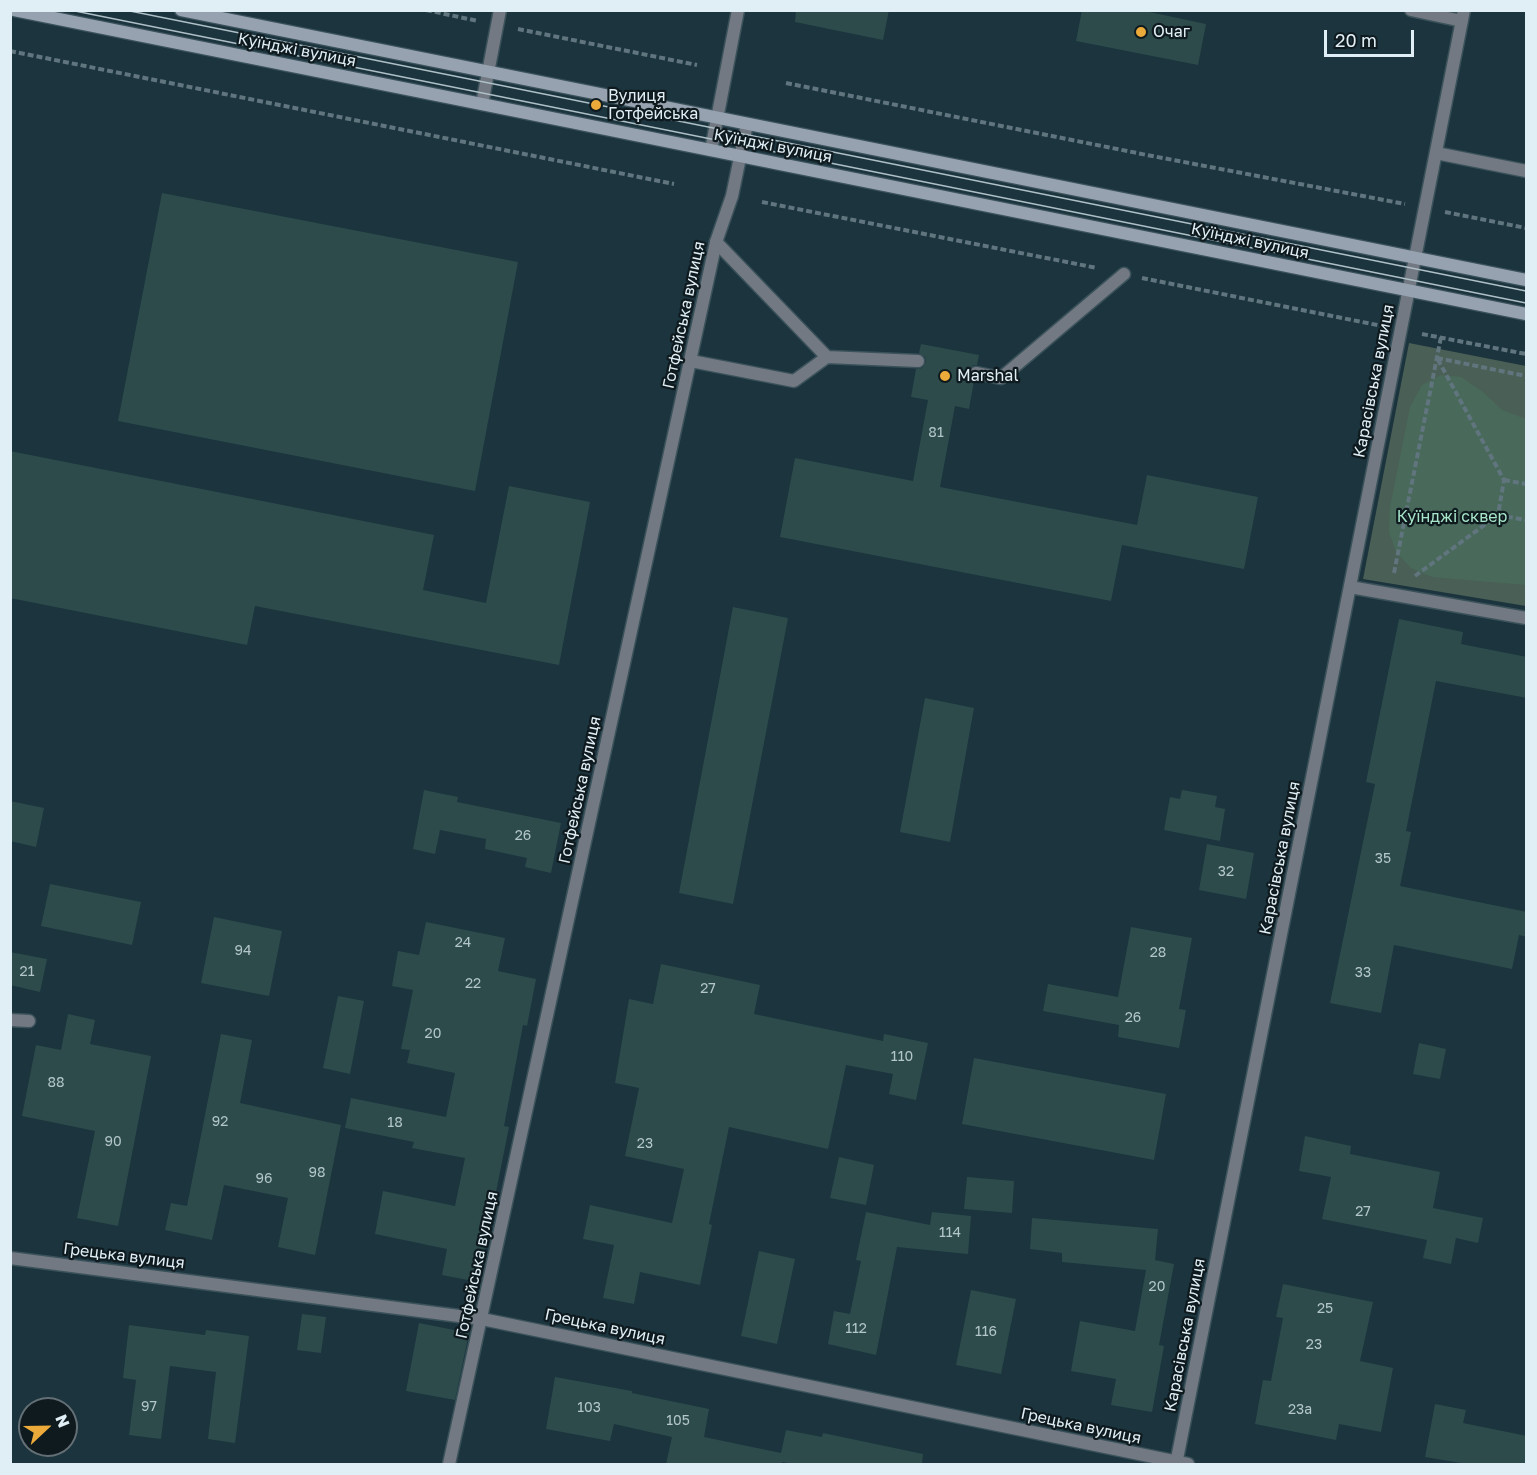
<!DOCTYPE html>
<meta charset="utf-8">
<style>
body{margin:0}
#map{position:relative;width:1537px;height:1475px;overflow:hidden;background:#1b343e;font-family:"Golos Text",sans-serif}
canvas{display:block}
.frame{position:absolute;inset:0;border:12px solid #e0eff5;pointer-events:none}
.north{position:absolute;left:18px;top:1397px;width:60px;height:60px;box-sizing:border-box;background:#0f1a1f;border:2px solid #636f75;border-radius:50%;rotate:68deg;font-size:16px;font-weight:700;line-height:24px;text-align:center;color:#e0eff5}
.north::after{content:'';display:block;margin:auto;width:21px;height:27px;background:#ebaa39;clip-path:polygon(50% 0,100% 100%,50% 72%,0 100%)}
.scale{position:absolute;left:1324px;top:30px;width:90px;height:27px;box-sizing:border-box;border:3px solid #e0eff5;border-top:0;padding-left:8px;font-size:18px;line-height:21px;white-space:nowrap;color:#e0eff5;-webkit-text-stroke:4px #0f1a1f;paint-order:stroke}
</style>
<div id="map">
<canvas width="1537" height="1475"></canvas>
<div class="frame"></div>
<div class="north">N</div>
<div class="scale">20 m</div>
</div>
<script>
const ctx = document.querySelector('canvas').getContext('2d');
ctx.lineJoin = 'round';
function paint(path, color) {
  ctx.fillStyle = color;
  ctx.fill(path, 'evenodd');
}
function toPath(rows) {
  const path = new Path2D();
  for (const r of rows) {
    path.moveTo(r[0], r[1]);
    for (let i = 2; i < r.length; i += 2) path.lineTo(r[i], r[i + 1]);
  }
  return path;
}
function trace(path, color, width, dash) {
  ctx.strokeStyle = color;
  ctx.lineWidth = width;
  ctx.lineCap = dash ? 'butt' : 'round';
  ctx.setLineDash(dash || []);
  ctx.stroke(path);
}
function label(font, color, halo, rows, align = 'center') {
  ctx.font = font + ' "Golos Text",sans-serif';
  ctx.lineWidth = 4.5;
  ctx.setLineDash([]);
  ctx.textBaseline = 'middle';
  ctx.strokeStyle = halo;
  ctx.fillStyle = color;
  for (const [text, x, y, turn = 0] of rows) {
    ctx.save();
    ctx.translate(x, y);
    ctx.rotate((+turn || 0) * Math.PI / 180);
    ctx.textAlign = isNaN(turn) ? turn : align;
    if (halo) ctx.strokeText(text, 0, 0);
    ctx.fillText(text, 0, 0);
    ctx.restore();
  }
}
paint(toPath([
 [1409,343,1526,366,1526,606,1363,579]
]), '#4a5f55');
paint(toPath([
 [1441,375,1461,377,1483,392,1502,410,1526,419,1526,585,1432,577,1411,568,1396,552,1389,532,1390,507,1410,407,1422,385]
]), '#49695b');
paint(toPath([
 [796,10,889,10,883,40,795,22],
 [1082,10,1140,10,1206,24,1198,65,1076,41],
 [162,193,518,262,475,491,118,421],
 [921,344,979,355,977,365,973,365,968,371,968,376,974,381,969,409,955,406,940,487,1137,525,1147,475,1258,497,1244,569,1122,545,1111,601,780,537,795,458,913,481,928,400,911,397,916,369,922,368,926,362,925,357,919,353],
 [10,451,434,535,423,590,486,603,509,486,590,502,559,665,255,606,247,645,10,598],
 [733,607,788,618,733,904,679,893],
 [1399,619,1463,632,1461,644,1527,657,1527,698,1436,681,1406,831,1411,832,1400,886,1527,912,1527,937,1519,935,1512,969,1394,945,1381,1013,1330,1003,1375,784,1366,782],
 [925,698,974,708,950,842,900,832],
 [424,790,458,797,457,802,561,823,551,873,525,867,527,858,485,849,486,839,440,830,435,854,413,849],
 [1182,790,1217,796,1215,807,1225,809,1220,841,1164,830,1170,797,1180,799],
 [10,801,44,808,36,847,10,841],
 [1207,844,1254,853,1246,899,1199,890],
 [50,884,141,902,132,945,41,926],
 [214,917,282,931,269,996,201,983],
 [426,922,505,938,498,971,536,979,527,1026,523,1025,504,1126,509,1127,478,1282,442,1275,447,1249,375,1234,383,1191,455,1206,465,1158,412,1148,414,1142,345,1128,351,1098,446,1117,455,1073,407,1063,410,1050,401,1049,413,990,392,986,398,951,419,955],
 [1131,927,1192,938,1179,1009,1186,1010,1179,1048,1118,1037,1119,1025,1043,1011,1048,984,1118,997],
 [10,952,47,959,40,992,10,985],
 [661,964,760,985,754,1014,883,1041,884,1034,928,1043,916,1100,889,1094,893,1074,846,1065,828,1149,729,1127,709,1224,712,1225,700,1285,640,1272,634,1304,603,1298,614,1245,583,1239,590,1205,672,1223,684,1169,625,1156,639,1088,615,1083,629,999,653,1004],
 [338,996,364,1001,350,1074,323,1068],
 [68,1014,95,1020,90,1044,151,1056,118,1226,77,1218,95,1131,22,1116,36,1045,61,1050],
 [221,1034,252,1040,240,1103,341,1125,315,1255,278,1247,288,1198,224,1185,212,1240,165,1230,171,1203,187,1206],
 [1419,1043,1446,1049,1440,1079,1413,1074],
 [974,1058,1166,1094,1154,1160,962,1124],
 [1305,1136,1351,1146,1350,1154,1440,1172,1433,1208,1483,1218,1478,1243,1456,1238,1451,1264,1423,1258,1427,1240,1322,1219,1331,1177,1299,1171],
 [839,1157,874,1165,866,1205,830,1198],
 [967,1177,1014,1181,1012,1213,964,1209],
 [866,1212,930,1225,932,1212,971,1216,968,1254,897,1247,876,1355,828,1344,834,1311,850,1314,861,1261,856,1260],
 [1032,1218,1158,1229,1155,1260,1174,1264,1159,1345,1164,1346,1152,1412,1111,1405,1116,1379,1071,1371,1080,1321,1135,1331,1146,1270,1062,1262,1062,1253,1030,1249],
 [759,1251,795,1259,777,1344,741,1336],
 [1283,1284,1373,1302,1360,1361,1393,1368,1381,1432,1339,1424,1336,1440,1255,1424,1263,1380,1271,1381,1283,1318,1276,1317],
 [971,1290,1016,1299,1001,1374,956,1365],
 [302,1314,326,1317,321,1353,297,1350],
 [419,1323,469,1333,455,1400,406,1391],
 [129,1325,205,1335,206,1330,249,1336,235,1443,208,1439,216,1372,170,1366,161,1439,129,1435,136,1380,123,1378],
 [555,1377,632,1391,632,1393,709,1409,704,1437,781,1453,786,1430,822,1437,823,1433,923,1454,922,1464,794,1464,782,1462,782,1464,666,1464,672,1437,614,1424,610,1441,546,1429],
 [1435,1404,1466,1410,1463,1423,1527,1436,1527,1464,1467,1464,1425,1457]
]), '#2d4b4b');
const service = toPath([
 [1411,10,1462,21],
 [482,104,500,10],
 [711,150,738,10],
 [1436,153,1526,171],
 [716,242,827,357],
 [1415,258,1464,10],
 [691,361,794,381,827,357,918,361],
 [976,373,1001,378,1124,274],
 [1350,587,1526,618],
 [10,1020,29,1021]
]);
const minor = toPath([
 [10,1258,482,1319,1188,1464],
 [449,1464,716,242,732,196,747,124],
 [1176,1464,1415,258]
]);
const secondary = toPath([
 [14,10,1526,314],
 [181,10,1526,280]
]);
trace(service, '#3b525b', 15);
trace(minor, '#3b525b', 15);
trace(secondary, '#3b525b', 15);
trace(toPath([
 [426,10,478,21],
 [518,29,697,65],
 [10,51,674,184],
 [786,83,1147,155,1405,204],
 [762,202,1097,268],
 [1445,212,1526,228],
 [1142,278,1382,326],
 [1422,334,1526,354],
 [1437,358,1526,376],
 [1504,480,1526,484],
 [1498,515,1526,520],
 [1394,573,1441,337],
 [1415,576,1498,515,1504,480,1437,358]
]), '#60757e', 4, [6, 3]);
trace(service, '#727982', 12);
trace(minor, '#727982', 12);
trace(secondary, '#96a2b0', 12);
trace(toPath([
 [70,10,1526,303],
 [125,10,1526,291]
]), '#aebfc6', 1.5);
for (const [x, y, r, color] of [
 [1141,32,6,"#ebaa39"],
 [596,105,6,"#ebaa39"],
 [945,376,6,"#ebaa39"]
]) {
  const dot = new Path2D();
  dot.arc(x, y, r, 0, 2 * Math.PI);
  ctx.fillStyle = color;
  ctx.fill(dot);
  trace(dot, '#0f1a1f', 2);
}
label('14px', '#b3c6ca', null, [
 ["81",936,433],
 ["26",523,836],
 ["35",1383,859],
 ["32",1226,872],
 ["24",463,943],
 ["94",243,951],
 ["28",1158,953],
 ["21",27,972],
 ["33",1363,973],
 ["22",473,984],
 ["27",708,989],
 ["26",1133,1018],
 ["20",433,1034],
 ["110",902,1057],
 ["88",56,1083],
 ["92",220,1122],
 ["18",395,1123],
 ["90",113,1142],
 ["23",645,1144],
 ["98",317,1173],
 ["96",264,1179],
 ["27",1363,1212],
 ["114",950,1233],
 ["20",1157,1287],
 ["25",1325,1309],
 ["112",856,1329],
 ["116",986,1332],
 ["23",1314,1345],
 ["97",149,1407],
 ["103",589,1408],
 ["23а",1300,1410],
 ["105",678,1421]
]);
label('16px', '#e0eff5', '#0f1a1f', [
 ["Очаг",1153,32],
 ["Вулиця",608,96],
 ["Готфейська",608,114],
 ["Marshal",957,376]
], 'left');
label('16px', '#e0eff5', '#0f1a1f', [
 ["Куїнджі вулиця",297,50,11],
 ["Куїнджі вулиця",773,146,11],
 ["Куїнджі вулиця",1250,241,12],
 ["Готфейська вулиця",684,315,-78],
 ["Карасівська вулиця",1374,381,-79],
 ["Готфейська вулиця",580,790,-78],
 ["Карасівська вулиця",1280,858,-79],
 ["Грецька вулиця",124,1256,7],
 ["Готфейська вулиця",477,1265,-78],
 ["Грецька вулиця",605,1327,12],
 ["Карасівська вулиця",1185,1335,-79],
 ["Грецька вулиця",1081,1426,12]
]);
label('16px', '#a8e6ca', '#0f1a1f', [
 ["Куїнджі сквер",1452,517]
]);
</script>
